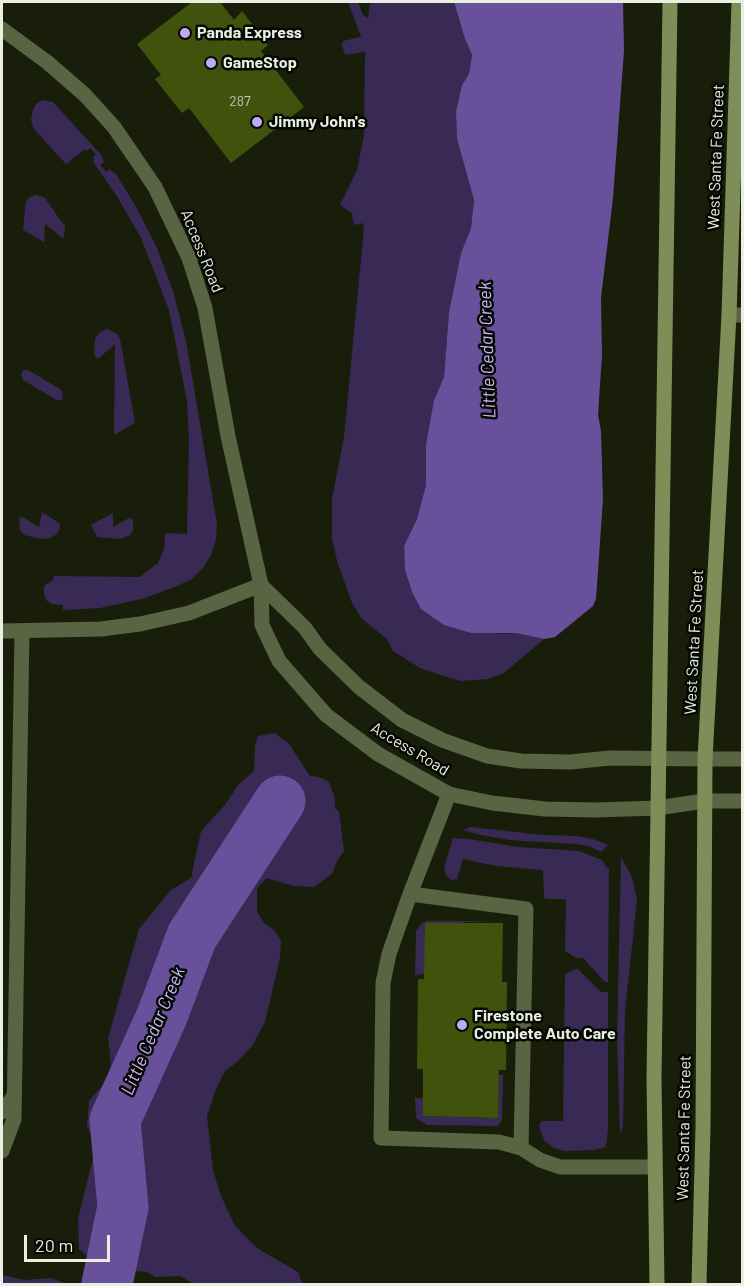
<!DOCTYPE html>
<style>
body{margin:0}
#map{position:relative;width:744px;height:1286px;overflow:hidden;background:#181e0a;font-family:Barlow,sans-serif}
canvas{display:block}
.frame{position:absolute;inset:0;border:3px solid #eaefe2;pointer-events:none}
.scale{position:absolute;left:24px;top:1235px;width:86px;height:27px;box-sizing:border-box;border:3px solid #eaefe2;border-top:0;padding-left:8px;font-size:18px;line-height:21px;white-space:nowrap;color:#eaefe2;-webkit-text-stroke:4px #050702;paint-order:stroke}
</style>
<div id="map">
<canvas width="744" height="1286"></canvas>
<div class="frame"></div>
<div class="scale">20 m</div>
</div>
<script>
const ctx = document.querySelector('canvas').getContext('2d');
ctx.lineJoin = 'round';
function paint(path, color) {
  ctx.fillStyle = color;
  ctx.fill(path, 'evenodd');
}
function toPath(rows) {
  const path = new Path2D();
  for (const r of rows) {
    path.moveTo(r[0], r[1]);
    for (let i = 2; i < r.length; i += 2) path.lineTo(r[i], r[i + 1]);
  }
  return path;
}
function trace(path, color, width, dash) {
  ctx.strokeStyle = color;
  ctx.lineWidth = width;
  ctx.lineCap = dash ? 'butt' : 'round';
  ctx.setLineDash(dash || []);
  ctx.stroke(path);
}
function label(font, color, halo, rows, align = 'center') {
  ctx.font = font + ' Barlow,sans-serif';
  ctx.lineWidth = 5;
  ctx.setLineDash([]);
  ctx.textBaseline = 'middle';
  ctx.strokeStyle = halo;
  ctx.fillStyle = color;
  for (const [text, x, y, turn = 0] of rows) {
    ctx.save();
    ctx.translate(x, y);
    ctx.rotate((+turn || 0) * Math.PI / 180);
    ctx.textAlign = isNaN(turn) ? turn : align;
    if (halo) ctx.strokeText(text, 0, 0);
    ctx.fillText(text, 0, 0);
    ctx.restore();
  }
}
paint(toPath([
 [348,2,358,2,363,15,368,18,370,2,454,2,465,39,472,55,469,74,462,85,456,111,457,139,474,200,471,228,461,253,449,312,444,377,434,400,426,444,426,485,417,519,404,546,405,570,412,592,498,634,516,633,544,639,504,673,488,679,460,681,420,668,393,651,387,639,362,619,352,603,337,561,332,538,332,499,344,437,364,228,363,223,356,225,353,222,352,213,340,205,357,170,364,135,365,52,345,55,342,45,343,41,361,37],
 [42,100,53,102,102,156,104,162,100,165,106,172,109,169,116,174,135,205,157,248,173,291,186,341,217,524,216,539,211,555,203,568,192,579,177,586,142,599,100,608,63,610,63,605,52,604,47,601,44,595,44,586,53,580,54,576,140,577,158,563,164,549,165,533,187,534,189,438,187,401,169,310,141,238,118,198,94,163,93,157,96,154,90,148,87,151,85,149,66,164,34,129,31,120,33,110,36,104],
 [37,195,45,198,61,221,65,226,64,237,62,238,45,224,44,242,23,230,26,201,30,197],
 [107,329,116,333,120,339,135,423,114,435,115,344,98,359,94,355,95,338,100,332],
 [23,370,28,370,60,389,63,393,62,400,57,400,23,380,21,375],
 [42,512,59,523,60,527,57,534,50,538,41,539,24,535,20,530,19,518,23,517,39,527],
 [113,513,113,527,129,518,133,519,133,530,130,535,121,539,97,537,91,525],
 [275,733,289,744,310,776,319,777,329,782,334,795,335,808,339,812,344,851,337,861,332,874,314,887,293,886,267,878,257,888,257,912,264,923,275,931,281,941,280,958,265,1022,252,1046,237,1062,225,1071,216,1089,207,1116,213,1170,221,1196,235,1226,257,1248,298,1272,302,1283,300,1284,194,1284,180,1276,155,1277,147,1272,136,1271,122,1263,90,1258,79,1249,78,1219,96,1146,87,1126,89,1101,106,1081,111,1064,108,1038,139,929,171,890,191,878,201,831,224,806,239,784,254,771,255,746,258,736],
 [470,827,543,835,576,836,593,839,608,845,601,852,588,846,576,844,509,840,481,835,463,830],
 [453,838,469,839,517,847,579,851,602,860,607,868,609,868,608,982,605,982,583,958,576,958,565,951,566,899,548,899,544,898,543,870,496,866,463,859,457,879,451,880,446,875,444,867],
 [621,857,632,877,637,900,625,1010,623,1126,620,1135,617,1040],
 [427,921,498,921,463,922,424,974,415,975,416,931,422,923],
 [576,969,578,969,601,992,608,992,608,1129,606,1147,595,1150,565,1151,554,1148,544,1140,539,1126,542,1121,563,1121,565,974],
 [499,1075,503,1075,502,1119,498,1126,427,1125,416,1118,415,1098,423,1098,423,1116,498,1118],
 [2,1275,25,1280,50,1278,67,1284,2,1284]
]), '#382a55');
paint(toPath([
 [454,2,623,2,624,51,613,198,601,298,602,355,598,415,601,431,603,499,596,599,593,606,555,637,544,639,516,633,471,633,444,625,421,609,412,592,405,570,404,546,417,519,426,485,426,444,434,400,444,377,449,312,461,253,471,228,474,200,457,139,456,111,462,85,469,74,472,55,465,39]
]), '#68509a');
trace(toPath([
 [107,1284,123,1207,115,1120,162,1016,192,936,280,801]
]), '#68509a', 51);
paint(toPath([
 [192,2,220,2,234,20,242,11,268,45,261,51,304,107,231,163,189,108,182,113,155,79,161,75,137,44],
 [425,923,503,923,502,982,507,982,506,1070,499,1070,498,1118,423,1116,423,1069,417,1069,418,979,424,979]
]), '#41520d');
trace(toPath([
 [729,315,742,315],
 [2,631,101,629,140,624,189,613,261,585],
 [705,759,742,759],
 [449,794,410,894,389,954,383,983,381,1138,499,1142,521,1148,540,1160,560,1167,655,1167],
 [704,801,742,801],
 [410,894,526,909,521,1148],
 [2,1112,14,1096],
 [2,1151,14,1119,22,632]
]), '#596443', 15);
trace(toPath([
 [2,29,47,62,85,95,114,127,155,187,189,258,205,308,228,436,261,585,262,625,279,661,326,715,378,754,449,794,492,803,545,809,596,810,657,808,704,801],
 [261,585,305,628,320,649,359,687,402,720,442,740,487,756,521,761,570,762,610,758,705,759]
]), '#596443', 15);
trace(toPath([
 [657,1284,654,1078,670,2],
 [699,1284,703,1127,705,759,729,315,739,2]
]), '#7d8e58', 15);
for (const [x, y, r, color] of [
 [185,33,6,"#bea9f4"],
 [211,63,6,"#bea9f4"],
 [257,122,6,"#bea9f4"],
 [462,1025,6,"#bea9f4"]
]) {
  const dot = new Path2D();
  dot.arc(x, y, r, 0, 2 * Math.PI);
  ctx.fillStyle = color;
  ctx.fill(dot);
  trace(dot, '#050702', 2);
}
label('14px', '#c0c8ad', null, [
 ["287",240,101]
]);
label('bold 16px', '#eaefe2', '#050702', [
 ["Panda Express",197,33],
 ["GameStop",223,63],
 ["Jimmy John's",269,122],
 ["Firestone",474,1016],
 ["Complete Auto Care",474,1034]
], 'left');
label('16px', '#eaefe2', '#050702', [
 ["West Santa Fe Street",716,157,-88],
 ["Access Road",202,251,68],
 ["West Santa Fe Street",694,642,-87],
 ["Access Road",410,749,31],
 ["West Santa Fe Street",684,1128,-89]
]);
label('italic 18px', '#c8b8f6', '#050702', [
 ["Little Cedar Creek",487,350,-92],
 ["Little Cedar Creek",153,1031,-67]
]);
</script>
